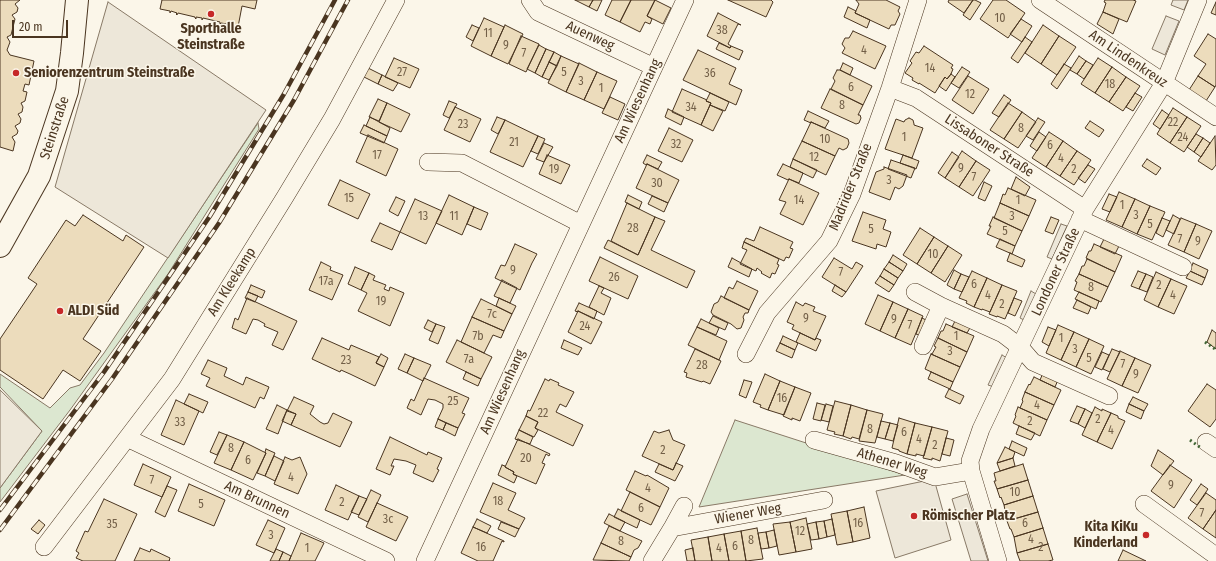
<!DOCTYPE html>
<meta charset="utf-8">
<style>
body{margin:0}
#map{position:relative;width:1216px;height:561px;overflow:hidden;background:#fbf6e9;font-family:"Fira Sans Condensed",sans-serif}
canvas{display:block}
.scale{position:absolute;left:12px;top:20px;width:56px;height:18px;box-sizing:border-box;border:2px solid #4a3520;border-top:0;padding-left:5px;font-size:12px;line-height:14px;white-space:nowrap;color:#4a3520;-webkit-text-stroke:3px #fbf6e9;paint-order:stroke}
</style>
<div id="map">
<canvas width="1216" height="561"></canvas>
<div class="scale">20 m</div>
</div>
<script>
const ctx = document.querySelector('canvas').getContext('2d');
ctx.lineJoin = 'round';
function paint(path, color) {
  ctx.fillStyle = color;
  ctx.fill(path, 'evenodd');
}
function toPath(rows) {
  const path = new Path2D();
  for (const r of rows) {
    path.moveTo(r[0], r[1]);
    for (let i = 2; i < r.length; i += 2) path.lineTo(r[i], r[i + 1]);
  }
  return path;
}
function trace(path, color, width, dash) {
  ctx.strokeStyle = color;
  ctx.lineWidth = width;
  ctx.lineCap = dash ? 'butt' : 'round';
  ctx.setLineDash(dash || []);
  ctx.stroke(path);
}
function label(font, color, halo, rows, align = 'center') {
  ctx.font = font + ' "Fira Sans Condensed",sans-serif';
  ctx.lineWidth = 3;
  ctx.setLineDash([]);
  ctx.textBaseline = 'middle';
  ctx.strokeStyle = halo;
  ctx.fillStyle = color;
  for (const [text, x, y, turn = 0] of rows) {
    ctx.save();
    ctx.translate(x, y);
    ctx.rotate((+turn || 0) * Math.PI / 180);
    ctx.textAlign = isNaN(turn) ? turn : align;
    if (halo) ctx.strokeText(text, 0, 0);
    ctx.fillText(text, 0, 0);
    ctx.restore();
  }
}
const green = toPath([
 [258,123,259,129,168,274,70,410,0,502,0,488,42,431,0,387,0,374,50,408,70,388,80,385,104,353,258,123],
 [735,420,905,475,699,507,735,420]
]);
paint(green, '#dce7d0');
trace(green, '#887966', 1);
const parking = toPath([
 [1173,0,1188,0,1184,10,1171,5,1173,0],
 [108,2,266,110,168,258,55,187,108,2],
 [1166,16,1179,21,1165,55,1152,49,1166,16],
 [1061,224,1067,226,1052,259,1047,257,1061,224],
 [1031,291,1036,294,1024,320,1020,318,1031,291],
 [1002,355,1007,358,994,387,988,385,1002,355],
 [0,390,42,431,0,488,0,390],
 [934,479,951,540,895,558,876,491,934,479],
 [967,494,988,561,971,561,952,499,967,494]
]);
paint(parking, '#ede7d9');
trace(parking, '#887966', 1);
const building = toPath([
 [0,0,20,0,15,4,18,8,17,12,12,15,15,19,11,35,7,37,10,42,7,50,10,55,34,61,29,85,25,84,23,91,27,92,25,101,21,103,23,107,22,112,18,114,21,119,20,123,15,126,18,131,17,134,12,137,15,142,13,151,0,147,0,0],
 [162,0,257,0,255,9,242,6,238,27,228,24,228,26,227,24,221,23,220,24,220,22,203,18,202,20,202,18,196,17,196,19,195,18,195,17,178,13,177,15,176,14,177,13,171,11,170,13,170,11,160,9,162,0],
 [575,0,593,0,589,7,575,0],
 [593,0,602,0,597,11,589,7,593,0],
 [612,0,631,0,620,22,605,15,612,0],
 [631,0,655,0,647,16,652,19,650,24,645,22,640,32,620,22,631,0],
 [655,0,671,8,663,24,647,16,655,0],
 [728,0,771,0,773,2,766,17,728,0],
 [856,0,886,0,900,7,898,11,900,14,895,25,891,25,889,29,855,13,859,4,856,0],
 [949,0,973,0,964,13,948,2,949,0],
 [973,0,975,0,981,3,970,20,963,15,973,0],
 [993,0,1006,0,1025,13,1008,38,980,19,993,0],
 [1105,0,1133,0,1136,1,1127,22,1103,12,1106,3,1104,2,1105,0],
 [1216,2,1216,15,1211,13,1216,2],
 [848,7,856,11,855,13,870,20,867,28,844,17,848,7],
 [1103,12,1119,19,1113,34,1097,24,1103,12],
 [718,13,741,25,738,24,728,44,731,46,730,48,707,36,718,13],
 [484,18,504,27,491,56,471,46,484,18],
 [1021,19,1032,26,1022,42,1010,34,1021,19],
 [472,25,479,28,473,41,466,37,472,25],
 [505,25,523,34,508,64,491,56,505,25],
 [1043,25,1059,36,1041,64,1025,53,1043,25],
 [853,31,886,46,875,69,842,53,845,48,842,44,845,38,849,38,853,31],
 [1208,34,1216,39,1216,85,1215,87,1198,76,1206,64,1194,56,1208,34],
 [521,36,539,44,526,72,509,64,521,36],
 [1059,36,1076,47,1057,75,1041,64,1059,36],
 [1025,37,1032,42,1018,63,1011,58,1025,37],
 [719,43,730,48,731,46,743,51,739,60,716,49,719,43],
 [539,45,546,49,535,73,527,69,539,45],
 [924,46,953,65,951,68,953,69,951,74,947,79,945,77,935,93,919,83,919,84,912,80,913,78,905,73,912,63,910,61,916,52,919,53,924,46],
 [546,49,554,52,542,77,535,73,546,49],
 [698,50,736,68,729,84,742,90,736,105,683,80,698,50],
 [554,52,561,56,557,66,549,62,554,52],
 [561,56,579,64,566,92,548,83,561,56],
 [1079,56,1086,61,1077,74,1070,70,1079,56],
 [394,58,419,69,410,88,385,77,394,58],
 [1098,58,1112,67,1095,93,1081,84,1098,58],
 [1086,61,1093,65,1084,79,1077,74,1086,61],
 [549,62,557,66,549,80,542,77,549,62],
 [579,63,597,72,584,100,566,92,579,63],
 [843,63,853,68,850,75,840,70,843,63],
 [1064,64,1071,68,1057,89,1051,84,1064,64],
 [962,67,970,72,959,88,951,83,962,67],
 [1112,67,1126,77,1109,102,1095,93,1112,67],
 [368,68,382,75,378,84,364,77,368,68],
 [837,70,840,70,872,86,863,105,831,89,835,81,833,78,837,70],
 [597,72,617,81,604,109,584,100,597,72],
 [951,74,955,77,946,91,939,86,945,77,947,79,951,74],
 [382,75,398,83,393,91,378,84,382,75],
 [968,76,989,89,973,114,952,100,968,76],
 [1198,76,1215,87,1206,101,1189,90,1198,76],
 [1126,77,1140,86,1123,111,1109,102,1126,77],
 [682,89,707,100,706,101,711,103,701,125,672,112,682,89],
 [830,89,863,105,858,115,860,115,861,118,859,123,856,124,821,108,830,89],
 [710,93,729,102,725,111,710,105,711,103,706,101,710,93],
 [1135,93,1142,97,1133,111,1126,107,1135,93],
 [1004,95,1011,100,999,117,992,113,1004,95],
 [610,97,625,104,618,120,602,113,610,97],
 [378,99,387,103,379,121,369,117,378,99],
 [449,101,457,104,449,118,443,115,449,101],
 [387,103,410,114,401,132,379,122,387,103],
 [1008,103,1022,112,1004,139,990,130,1008,103],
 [710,105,723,111,713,131,701,125,710,105],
 [455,107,481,119,470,142,444,130,455,107],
 [1173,108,1187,117,1170,143,1157,134,1173,108],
 [668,109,684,117,681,125,665,117,668,109],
 [1162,110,1169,115,1160,129,1153,124,1162,110],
 [808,111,829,121,825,128,811,122,811,123,804,120,808,111],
 [1022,112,1036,122,1018,148,1004,139,1022,112],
 [370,117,390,128,387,136,366,126,370,117],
 [497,117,505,120,498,134,491,130,497,117],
 [1187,117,1201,126,1184,152,1170,143,1187,117],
 [909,118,913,120,914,124,914,125,923,128,912,158,885,149,896,119,904,122,905,120,909,118],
 [1038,118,1045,122,1033,140,1026,136,1038,118],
 [505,120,538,136,523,167,490,152,505,120],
 [1090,121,1104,130,1099,137,1085,128,1090,121],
 [811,122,848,139,849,143,847,148,843,150,839,148,835,156,802,141,811,122],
 [364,125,387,136,384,143,360,133,364,125],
 [669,128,693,140,682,162,658,151,669,128],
 [1039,132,1046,137,1037,151,1030,146,1039,132],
 [1049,132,1063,141,1046,167,1032,158,1049,132],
 [1196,134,1203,138,1194,152,1187,147,1196,134],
 [368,135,398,149,386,176,356,162,368,135],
 [538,136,545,139,538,154,531,151,538,136],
 [1215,136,1216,165,1212,170,1198,161,1215,136],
 [1203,138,1210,143,1201,157,1194,152,1203,138],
 [802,141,835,156,826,175,793,159,802,141],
 [1063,141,1077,151,1060,176,1046,167,1063,141],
 [544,143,553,147,544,162,536,159,544,143],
 [962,151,976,161,959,187,945,178,962,151],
 [1077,151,1091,160,1074,185,1060,176,1077,151],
 [952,152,959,157,945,178,938,173,952,152],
 [547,155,570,165,561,184,539,174,547,155],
 [647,155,662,162,658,169,647,164,646,165,643,163,647,155],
 [903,155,919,161,916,169,900,163,903,155],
 [793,159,817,170,813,178,790,167,793,159],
 [1147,159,1161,168,1156,175,1142,166,1147,159],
 [891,160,915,168,911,178,888,169,891,160],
 [976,161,990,170,973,196,959,187,976,161],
 [647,164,679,180,668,203,636,188,647,164],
 [783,164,803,173,799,183,789,179,788,180,777,175,783,164],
 [1088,165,1095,169,1085,183,1078,178,1088,165],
 [884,167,907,175,903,186,899,189,895,187,890,200,869,192,876,172,884,169,884,167],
 [1016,177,1030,187,1025,196,1011,189,1016,177],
 [789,179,819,193,803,225,780,214,786,202,779,200,789,179],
 [340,180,370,194,358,219,328,205,340,180],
 [984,182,992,186,985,201,978,198,984,182],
 [1008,188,1036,200,1029,216,1000,203,1003,194,1005,195,1008,188],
 [1119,192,1135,199,1122,227,1106,220,1119,192],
 [1109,194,1117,197,1110,212,1102,209,1109,194],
 [449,195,474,207,462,235,436,223,449,195],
 [628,195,642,202,639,209,625,202,628,195],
 [652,196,668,203,664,212,648,204,652,196],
 [396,197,405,201,398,216,389,211,396,197],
 [415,199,442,211,426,244,400,232,415,199],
 [1135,199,1150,206,1137,234,1122,227,1135,199],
 [627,203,655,217,638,255,611,241,627,203],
 [1000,203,1029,216,1022,231,994,218,1000,203],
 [1150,206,1165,212,1152,240,1137,234,1150,206],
 [474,207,488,213,481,230,467,224,474,207],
 [863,212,886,220,883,229,891,232,886,247,877,244,876,249,852,241,863,212],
 [83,215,123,241,126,235,144,247,83,339,101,351,80,381,63,370,43,399,0,370,0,339,37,284,28,278,66,220,75,226,83,215],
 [1173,215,1180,219,1174,234,1166,230,1173,215],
 [655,217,665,221,651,250,695,271,687,288,604,248,608,240,638,255,655,217],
 [993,217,1022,231,1015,246,987,234,991,226,989,226,993,217],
 [1051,217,1059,220,1053,234,1045,231,1051,217],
 [1162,218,1170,221,1163,237,1156,233,1162,218],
 [1181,218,1196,224,1184,252,1168,245,1181,218],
 [380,223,400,232,392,250,371,241,380,223],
 [1196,224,1212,231,1199,259,1184,252,1196,224],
 [760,227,793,242,790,248,793,249,789,258,786,257,784,261,744,242,746,238,754,241,760,227],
 [920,228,934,237,917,264,903,255,920,228],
 [934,237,948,246,931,273,917,264,934,237],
 [1000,239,1015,246,1012,254,996,247,1000,239],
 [1104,239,1119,246,1115,254,1100,247,1104,239],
 [744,242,779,259,777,264,779,265,775,274,772,273,770,278,761,273,762,272,757,268,756,271,740,264,747,250,742,248,744,242],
 [515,244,537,254,532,263,520,290,495,278,501,265,505,266,515,244],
 [1094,244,1122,256,1115,272,1086,258,1089,251,1091,251,1094,244],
 [948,246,962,255,945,282,931,273,948,246],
 [1010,253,1025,260,1022,267,1007,261,1010,253],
 [893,255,907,264,903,271,889,262,893,255],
 [600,257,638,276,628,299,589,281,600,257],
 [732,258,752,269,749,277,728,267,732,258],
 [834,258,852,269,856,262,863,266,846,292,822,277,834,258],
 [1087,259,1115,272,1108,287,1079,274,1082,266,1084,266,1087,259],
 [321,262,331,267,330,270,343,275,332,300,309,290,321,262],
 [889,262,903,271,898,278,884,269,889,262],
 [1193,263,1208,270,1205,278,1190,271,1193,263],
 [355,267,369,273,361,290,348,284,355,267],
 [884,269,898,278,894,285,880,276,884,269],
 [954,270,961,274,954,289,947,285,954,270],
 [972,271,987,278,974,307,966,303,967,301,959,298,972,271],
 [1138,271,1146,274,1139,289,1131,286,1138,271],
 [1190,271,1205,278,1202,285,1186,278,1190,271],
 [1156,272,1171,279,1158,307,1144,300,1156,272],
 [369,273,375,276,373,280,386,285,384,289,389,291,390,287,404,293,390,326,358,311,367,293,361,290,369,273],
 [961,274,969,277,962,292,954,289,961,274],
 [1079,274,1108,287,1101,302,1074,290,1077,282,1075,281,1079,274],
 [1146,274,1153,277,1147,292,1139,289,1146,274],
 [880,276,894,285,889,292,875,283,880,276],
 [987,278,1002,285,990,312,982,309,982,310,974,307,987,278],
 [1171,279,1187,286,1174,314,1158,307,1171,279],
 [502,280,517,288,510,303,494,296,502,280],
 [737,281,758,291,749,310,724,298,729,287,733,289,737,281],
 [251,285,265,291,262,298,248,292,251,285],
 [835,285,846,292,842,297,832,291,835,285],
 [1002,285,1017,291,1005,319,997,316,997,317,989,314,1002,285],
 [599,286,604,288,601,293,611,298,604,315,589,307,599,286],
 [248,292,258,296,255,302,245,298,248,292],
 [1079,292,1099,301,1096,309,1075,299,1079,292],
 [878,295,893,302,880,331,865,324,878,295],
 [721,296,749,310,748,313,745,313,743,317,744,320,741,328,737,329,731,324,713,315,711,312,714,304,718,302,721,296],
 [247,298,297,321,283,350,272,345,278,332,264,326,265,324,258,320,253,319,246,334,232,328,235,318,238,320,247,298],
 [499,298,516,306,512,314,496,306,499,298],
 [1014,298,1022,301,1015,316,1008,313,1014,298],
 [481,299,512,314,504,331,472,317,481,299],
 [1077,300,1091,307,1088,314,1073,308,1077,300],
 [796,302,803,306,805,303,815,307,813,311,826,316,815,340,792,329,794,325,787,322,796,302],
 [893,302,908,309,895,338,880,331,893,302],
 [579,303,597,311,594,319,578,311,578,312,575,311,579,303],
 [908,309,923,316,911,345,895,338,908,309],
 [578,311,602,322,591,344,568,332,578,311],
 [713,316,728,323,725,330,709,323,713,316],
 [472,317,504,331,501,338,493,335,484,353,461,342,472,317],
 [922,318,930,322,923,337,916,334,922,318],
 [701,319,719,328,716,335,697,327,701,319],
 [956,319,971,326,967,333,952,327,956,319],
 [428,320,436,324,432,332,424,328,428,320],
 [436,324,445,327,438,344,429,340,436,324],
 [946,324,974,336,967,352,938,338,941,331,943,331,946,324],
 [1058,325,1074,332,1061,360,1046,353,1058,325],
 [697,327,727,341,719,360,688,345,697,327],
 [1048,327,1056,330,1049,346,1042,342,1048,327],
 [1212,330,1216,333,1216,349,1207,342,1212,330],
 [1074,332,1089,339,1076,367,1061,360,1074,332],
 [800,333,815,340,816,338,821,340,816,351,796,342,800,333],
 [783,336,798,343,795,350,780,343,783,336],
 [322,338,349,350,351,345,379,357,376,363,384,367,375,386,350,374,341,370,340,372,312,359,322,338],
 [938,338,967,352,960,367,931,354,932,354,936,347,934,346,938,338],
 [1089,339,1104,346,1091,374,1076,367,1089,339],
 [457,340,492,357,481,379,446,362,457,340],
 [564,340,582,348,578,355,561,348,564,340],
 [780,343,795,350,792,358,776,351,780,343],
 [695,349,721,361,710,384,703,381,702,382,686,377,687,373,684,372,695,349],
 [1112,349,1120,352,1110,372,1103,369,1112,349],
 [1120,351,1135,358,1122,386,1107,379,1120,351],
 [1102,352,1109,355,1102,370,1095,367,1102,352],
 [381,354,388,358,384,367,376,363,381,354],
 [405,354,414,358,407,373,398,369,405,354],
 [931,354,960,367,953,382,925,369,931,354],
 [414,358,431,365,423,381,407,373,414,358],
 [1135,358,1151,365,1138,393,1122,386,1135,358],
 [208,360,227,368,224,376,243,385,246,377,269,387,264,399,260,397,255,408,206,386,210,378,201,374,208,360],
 [466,372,481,379,478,386,463,379,466,372],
 [931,372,953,382,950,389,928,379,931,372],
 [1043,373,1058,380,1055,387,1040,380,1043,373],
 [765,374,780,381,768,410,760,407,761,405,753,402,765,374],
 [1034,377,1061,390,1054,405,1025,392,1029,384,1030,385,1034,377],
 [424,378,469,398,462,413,465,414,458,428,438,419,443,408,443,404,435,400,428,399,421,415,407,408,411,399,414,401,424,378],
 [545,379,549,381,550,379,559,383,558,385,574,392,566,407,560,404,556,412,583,425,573,446,535,428,538,422,526,416,528,410,530,411,545,379],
 [744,380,752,382,746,398,739,395,744,380],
 [780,381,795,387,784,415,768,410,780,381],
 [1207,384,1216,390,1216,419,1210,427,1188,411,1207,384],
 [795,387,811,393,800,421,792,418,792,420,783,416,795,387],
 [949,389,964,396,960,404,945,397,949,389],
 [1025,392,1054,405,1047,420,1020,408,1023,401,1022,400,1025,392],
 [189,394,208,402,203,413,184,404,189,394],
 [294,397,314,406,310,414,320,422,324,424,328,423,333,413,352,422,340,447,291,425,296,414,287,411,294,397],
 [1133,397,1148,404,1144,411,1129,404,1133,397],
 [176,400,199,411,184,445,161,435,176,400],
 [835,401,851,405,843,436,834,434,835,432,827,430,835,401],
 [817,403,825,405,821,421,813,419,817,403],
 [826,404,833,406,829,422,821,420,826,404],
 [1129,404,1144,411,1141,419,1126,412,1129,404],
 [277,405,287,410,278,434,266,429,277,405],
 [851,405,867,410,859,439,852,437,851,439,843,436,851,405],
 [1077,406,1085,409,1078,424,1070,421,1077,406],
 [1018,407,1047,420,1040,436,1013,423,1016,416,1015,415,1018,407],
 [1095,407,1102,411,1102,409,1111,413,1097,442,1082,435,1095,407],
 [1085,409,1092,413,1085,428,1078,424,1085,409],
 [287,410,296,414,291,425,282,421,287,410],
 [867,410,883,414,875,443,859,441,867,410],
 [1111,413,1118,416,1118,418,1125,421,1112,449,1097,442,1111,413],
 [526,416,538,422,535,428,538,430,534,437,519,430,526,416],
 [899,418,915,423,907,454,899,451,899,450,892,448,899,418],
 [438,419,446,423,443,430,435,427,438,419],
 [881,421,890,423,885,439,877,437,881,421],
 [446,423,458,428,455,436,443,430,446,423],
 [890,423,898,425,893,441,885,439,890,423],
 [915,423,932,427,924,456,916,454,916,456,907,454,915,423],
 [1019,426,1035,433,1031,440,1016,434,1019,426],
 [932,427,948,431,940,461,932,458,932,460,923,458,932,427],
 [519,430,533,437,530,444,515,439,519,430],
 [669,430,673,440,685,445,673,470,642,456,654,431,659,433,669,430],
 [219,432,227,435,217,455,210,452,219,432],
 [227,435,244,442,231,470,214,463,227,435],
 [390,437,427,455,428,452,442,458,437,469,439,470,433,482,413,473,416,465,406,461,394,459,391,466,394,466,390,475,376,469,390,437],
 [946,438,954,440,950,456,942,454,946,438],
 [518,439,550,454,549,456,546,454,542,463,545,464,536,484,513,474,514,472,505,467,518,439],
 [1012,441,1027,448,1024,456,1009,449,1012,441],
 [244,442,266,453,253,480,231,470,244,442],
 [1005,447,1015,452,1013,458,997,463,1005,447],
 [266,449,275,453,265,476,257,473,266,453,265,452,266,449],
 [1158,450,1174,461,1163,475,1151,466,1158,450],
 [274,456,284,461,275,481,265,476,274,456],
 [285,457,292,460,300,457,307,474,298,494,274,484,285,457],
 [1013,458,1015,466,1000,471,997,463,1013,458],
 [676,463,683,466,675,481,655,472,659,464,673,470,676,463],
 [143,464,171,477,162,497,134,485,143,464],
 [1023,464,1028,480,997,489,994,481,996,481,994,473,1023,464],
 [502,465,505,466,505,467,514,472,513,474,517,476,514,483,498,475,502,465],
 [1170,465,1192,480,1174,508,1151,491,1170,465],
 [635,471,646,476,647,475,669,488,660,507,626,490,635,471],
 [1028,480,1033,496,1004,505,1001,497,1000,498,997,489,1028,480],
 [493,483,516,493,508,510,525,518,519,529,480,512,493,483],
 [189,484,225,500,214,526,178,511,189,484],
 [1201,484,1208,489,1197,505,1190,500,1201,484],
 [336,485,359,496,348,520,325,510,336,485],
 [167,486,177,490,165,517,155,512,167,486],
 [371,490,381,495,368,522,358,517,371,490],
 [630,492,660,507,651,525,621,511,630,492],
 [1206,493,1216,500,1216,510,1203,529,1188,518,1206,493],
 [359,496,367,499,359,515,351,512,359,496],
 [1033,496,1038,512,1007,521,1004,505,1033,496],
 [104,499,137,514,115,561,83,561,76,558,79,553,76,551,85,531,88,532,104,499],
 [377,503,408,517,396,541,366,527,377,503],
 [864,507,870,538,853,542,847,511,864,507],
 [618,509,640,520,637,528,614,517,618,509],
 [1216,510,1216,538,1203,529,1216,510],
 [847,511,853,542,837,545,831,514,847,511],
 [1038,512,1043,528,1014,537,1011,529,1010,529,1007,521,1038,512],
 [609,514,625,522,620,531,604,523,609,514],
 [806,518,812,549,796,552,790,522,806,518],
 [477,519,491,526,487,533,473,527,477,519],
 [832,519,835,535,827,537,824,521,832,519],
 [39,520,45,525,38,534,31,529,39,520],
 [268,520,285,528,274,553,256,545,268,520],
 [824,521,827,537,819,539,816,522,824,521],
 [501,522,519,529,515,537,498,529,501,522],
 [790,522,796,552,779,555,773,524,790,522],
 [816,522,819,539,811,540,807,524,816,522],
 [609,526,642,541,638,548,634,550,631,557,601,543,609,526],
 [473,527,504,541,504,542,502,541,493,561,478,561,461,553,473,527],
 [757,528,763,559,746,561,741,531,757,528],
 [1043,528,1048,544,1017,553,1014,537,1043,528],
 [774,530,777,546,769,548,766,532,774,530],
 [741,531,746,561,729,561,724,534,741,531],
 [766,532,769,548,761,549,758,533,766,532],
 [301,533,324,543,315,561,289,561,301,533],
 [724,534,729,561,712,561,708,537,724,534],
 [708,537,712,561,695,561,691,540,708,537],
 [601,543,631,557,629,561,593,560,601,543],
 [1048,544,1053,560,1048,561,1020,561,1017,553,1048,544],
 [140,548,150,552,151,549,170,558,169,561,170,561,134,561,140,548],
 [693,548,695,561,687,561,685,550,693,548],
 [276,549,283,552,279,561,270,561,276,549],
 [1123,550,1146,561,1118,561,1123,550],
 [283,552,291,556,289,561,279,561,283,552]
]);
paint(building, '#ecdcbc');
trace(building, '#4a3520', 1);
const street = toPath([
 [530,0,538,12,654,67],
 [1040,0,1216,117],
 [890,88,916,98,1085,209],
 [428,162,462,163,581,224],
 [1080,219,1183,267],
 [915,292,941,306,1003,334,1020,347,1033,362,1109,396],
 [923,346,941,306],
 [746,354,767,313,829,241,852,194,890,88,918,0],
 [127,438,386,561],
 [814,440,896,463,935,477,971,471],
 [1206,442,1216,449],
 [1144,504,1216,556],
 [672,528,824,500],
 [44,547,172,379,285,197,332,119,396,0],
 [425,561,685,0],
 [652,561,672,528,684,506],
 [998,561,971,471,970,461,981,429,1085,209,1164,83,1198,0]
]);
const secondary = toPath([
 [0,246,39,176,67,91,72,53,77,0]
]);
trace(street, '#4a3520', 18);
trace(secondary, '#4a3520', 24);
trace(street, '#fbf6e9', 17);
trace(secondary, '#fbf6e9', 22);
const rail = toPath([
 [0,510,104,372,210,216,284,94,335,0],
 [0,530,112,379,219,223,294,100,348,0]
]);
trace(rail, '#4a3520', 4.5);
trace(rail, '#fbf6e9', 3, [9]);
trace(toPath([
 [1205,342,1215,349],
 [1190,440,1201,448]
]), '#436837', 3, [2, 3]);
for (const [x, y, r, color] of [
 [211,14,4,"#c62828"],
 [16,73,4,"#c62828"],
 [60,311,4,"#c62828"],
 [914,516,4,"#c62828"],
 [1146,535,4,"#c62828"]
]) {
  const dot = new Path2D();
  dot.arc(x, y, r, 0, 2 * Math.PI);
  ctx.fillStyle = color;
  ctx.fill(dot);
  trace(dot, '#fbf6e9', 1.5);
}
label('12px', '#725f47', null, [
 ["10",1000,19],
 ["38",722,31],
 ["11",488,34],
 ["9",506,46],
 ["4",864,51],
 ["7",524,54],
 ["14",930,69],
 ["27",402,73],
 ["5",564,73],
 ["36",710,74],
 ["3",581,82],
 ["18",1110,85],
 ["6",851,88],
 ["1",601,89],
 ["12",970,95],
 ["8",842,106],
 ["34",691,108],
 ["22",1173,123],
 ["23",463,125],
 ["8",1021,129],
 ["1",904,138],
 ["24",1183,138],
 ["10",825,140],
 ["21",514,143],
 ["32",676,145],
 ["6",1050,146],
 ["17",377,156],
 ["12",814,158],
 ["4",1061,159],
 ["9",961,169],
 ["19",554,170],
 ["2",1074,170],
 ["7",974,178],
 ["3",889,181],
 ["30",657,184],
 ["15",349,199],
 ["14",799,201],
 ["1",1018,201],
 ["1",1122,206],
 ["3",1136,216],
 ["13",423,217],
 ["11",454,217],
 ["3",1012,217],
 ["5",1150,225],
 ["28",633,229],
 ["5",871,230],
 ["5",1005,232],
 ["7",1180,240],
 ["9",1198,242],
 ["10",933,255],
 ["9",513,271],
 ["7",841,273],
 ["26",614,278],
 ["17a",326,282],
 ["6",974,285],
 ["2",1159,286],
 ["8",1091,288],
 ["4",988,296],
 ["4",1173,296],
 ["19",381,302],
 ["2",1002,305],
 ["7c",492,315],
 ["9",806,319],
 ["9",894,320],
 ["7",910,326],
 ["24",585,327],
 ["7b",478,337],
 ["1",956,337],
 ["1",1061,339],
 ["3",1075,350],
 ["3",950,352],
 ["5",1089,359],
 ["7a",469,360],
 ["23",346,361],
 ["7",1123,365],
 ["28",702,366],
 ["9",1136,375],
 ["16",782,399],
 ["25",453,402],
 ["4",1037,406],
 ["22",543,414],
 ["2",1098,420],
 ["2",1030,422],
 ["33",180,423],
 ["8",870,430],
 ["4",1111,431],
 ["6",904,433],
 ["4",919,440],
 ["2",935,446],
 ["8",231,449],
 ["2",663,451],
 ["20",526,459],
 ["6",248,461],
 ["4",291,478],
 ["7",152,481],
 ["9",1171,486],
 ["4",648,489],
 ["10",1015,493],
 ["18",498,502],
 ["2",342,503],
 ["5",201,505],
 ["6",641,509],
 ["7",1202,514],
 ["3c",388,520],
 ["16",858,524],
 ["6",1025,524],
 ["35",112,525],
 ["12",800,532],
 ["3",271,536],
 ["4",1031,540],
 ["8",751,541],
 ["8",621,542],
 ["6",735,547],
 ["16",481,548],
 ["2",1041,548],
 ["1",307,549],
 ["4",719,549]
]);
label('bold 14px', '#4a3520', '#fbf6e9', [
 ["Sporthalle",211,29,"center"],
 ["Steinstraße",211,45,"center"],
 ["Seniorenzentrum Steinstraße",24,73],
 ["ALDI Süd",68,311],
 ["Römischer Platz",922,516],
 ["Kita KiKu",1138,527,"right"],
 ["Kinderland",1138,543,"right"]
], 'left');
label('14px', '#4a3520', '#fbf6e9', [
 ["Auenweg",590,36,25],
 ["Am Lindenkreuz",1128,59,34],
 ["Am Wiesenhang",638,101,-65],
 ["Steinstraße",55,128,-72],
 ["Lissaboner Straße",989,146,33],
 ["Madrider Straße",851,187,-68],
 ["Londoner Straße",1056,272,-65],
 ["Am Kleekamp",232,282,-58],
 ["Am Wiesenhang",503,392,-66],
 ["Athener Weg",892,463,17],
 ["Am Brunnen",257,500,25],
 ["Wiener Weg",748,514,-10]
]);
</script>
